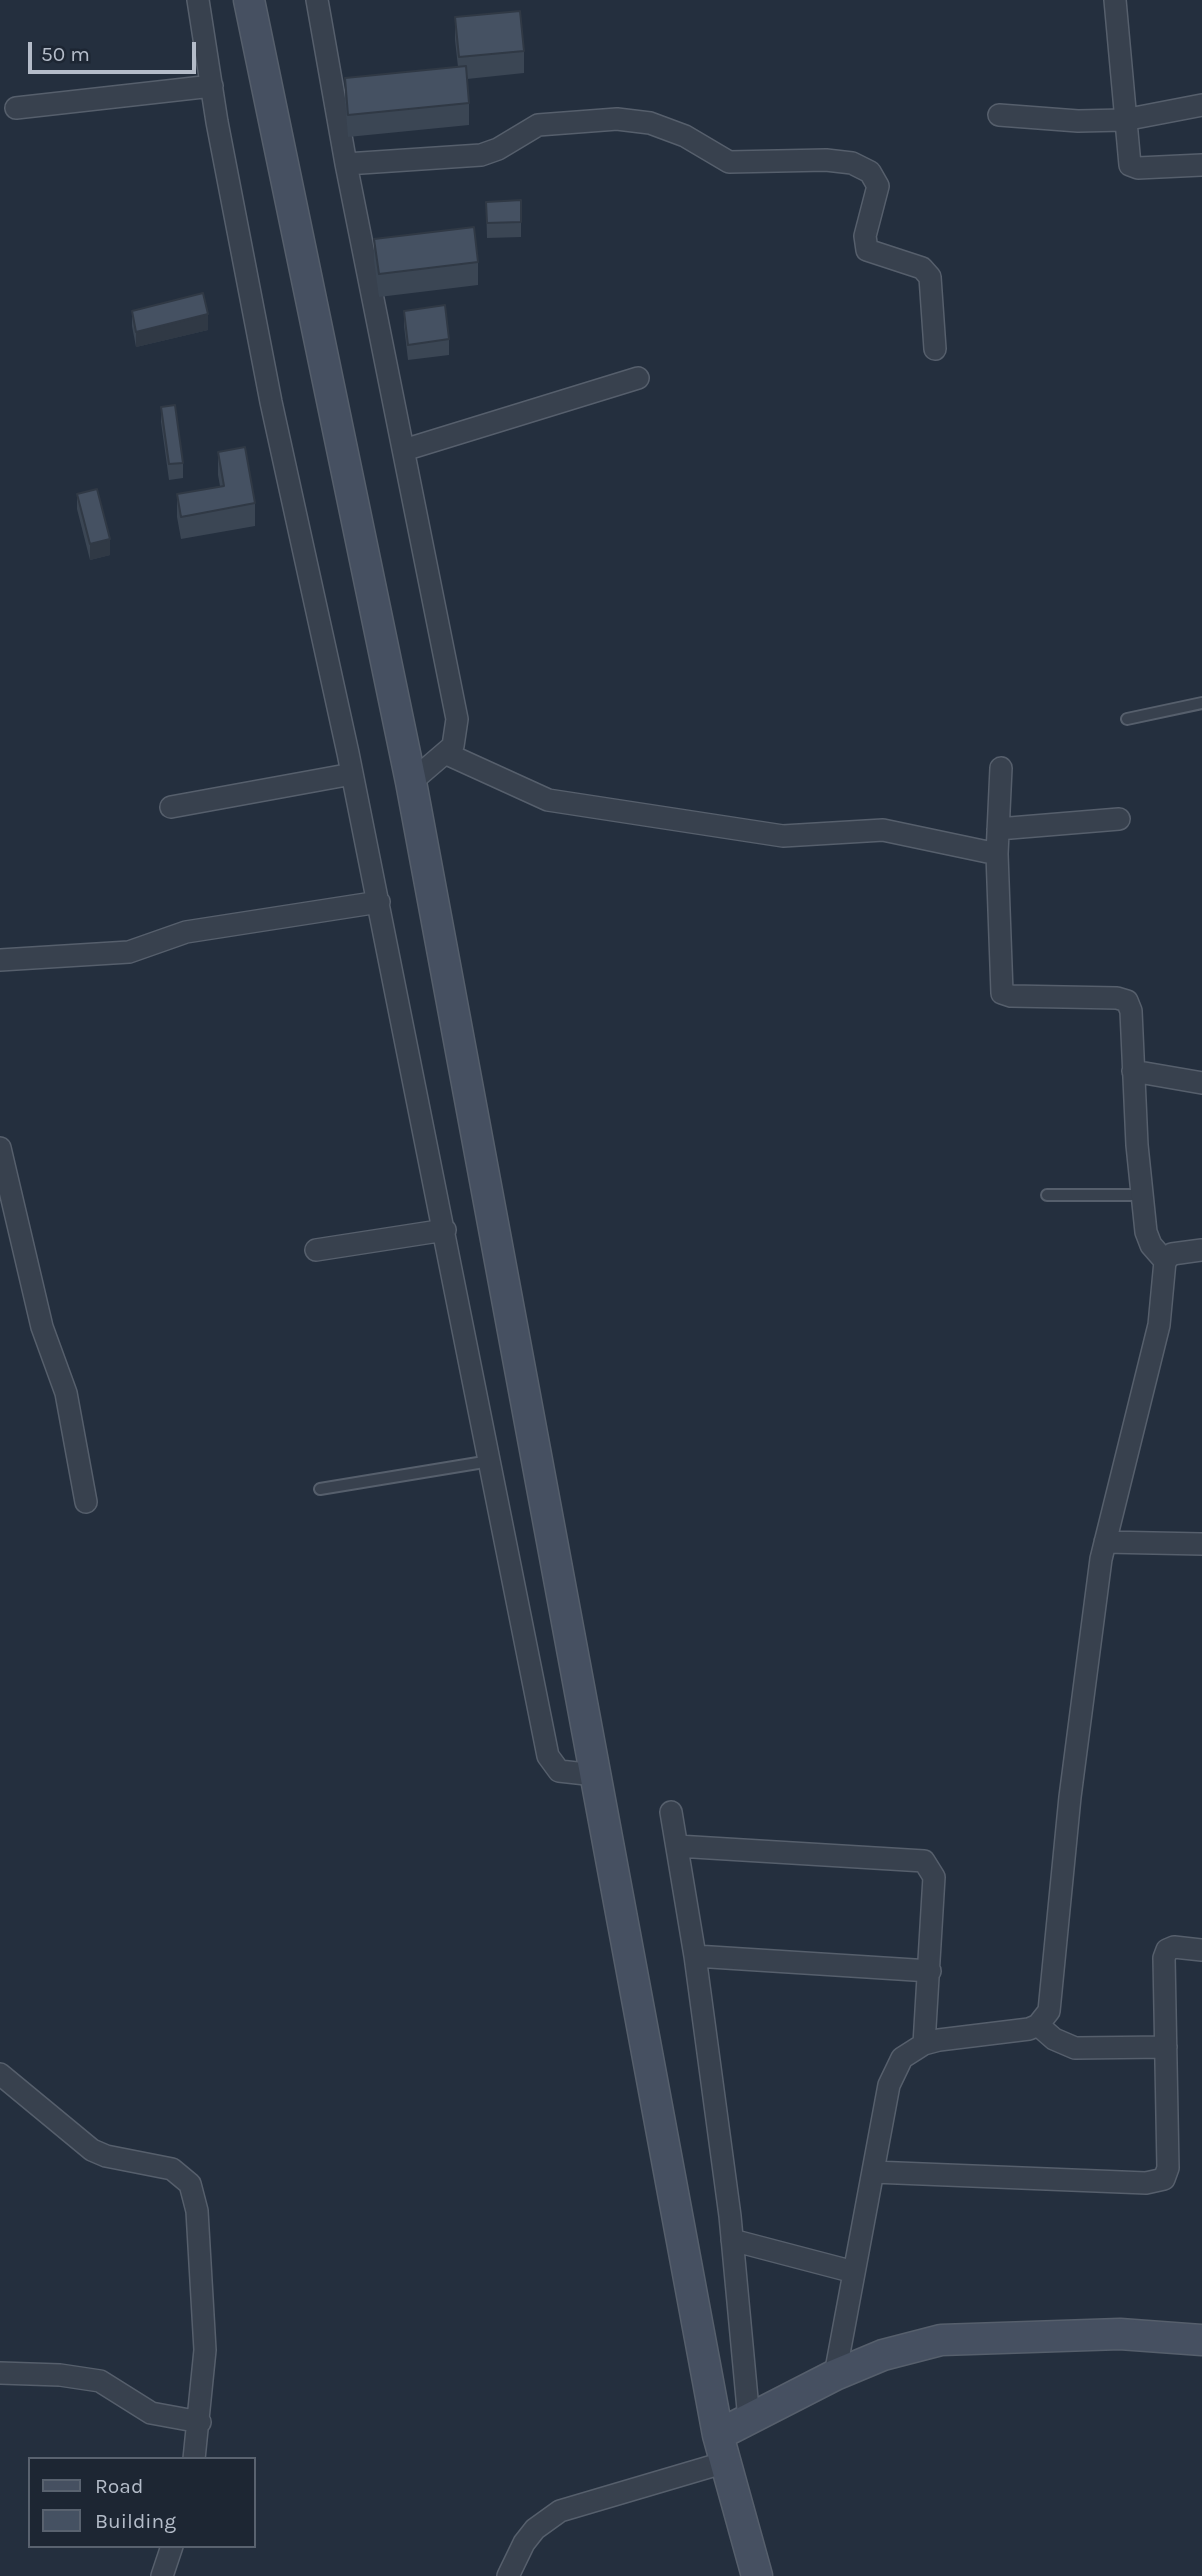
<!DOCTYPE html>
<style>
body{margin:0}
#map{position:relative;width:1202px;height:2576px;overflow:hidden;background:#242f3e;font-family:Karla,sans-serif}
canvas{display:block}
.legend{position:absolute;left:28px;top:2457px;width:228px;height:91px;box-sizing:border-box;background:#1d2633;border:2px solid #59626f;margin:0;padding:9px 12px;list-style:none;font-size:21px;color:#b4bcc9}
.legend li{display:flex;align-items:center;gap:14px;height:35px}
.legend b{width:35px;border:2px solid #59626f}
.scale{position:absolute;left:28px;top:42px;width:168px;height:32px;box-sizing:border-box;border:4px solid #b4bcc9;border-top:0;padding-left:9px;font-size:21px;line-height:24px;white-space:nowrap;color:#b4bcc9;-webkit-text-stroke:5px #1d2633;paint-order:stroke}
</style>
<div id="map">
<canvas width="1202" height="2576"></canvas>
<ul class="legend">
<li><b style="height:9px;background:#465061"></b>Road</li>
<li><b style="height:19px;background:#455162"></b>Building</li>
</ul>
<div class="scale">50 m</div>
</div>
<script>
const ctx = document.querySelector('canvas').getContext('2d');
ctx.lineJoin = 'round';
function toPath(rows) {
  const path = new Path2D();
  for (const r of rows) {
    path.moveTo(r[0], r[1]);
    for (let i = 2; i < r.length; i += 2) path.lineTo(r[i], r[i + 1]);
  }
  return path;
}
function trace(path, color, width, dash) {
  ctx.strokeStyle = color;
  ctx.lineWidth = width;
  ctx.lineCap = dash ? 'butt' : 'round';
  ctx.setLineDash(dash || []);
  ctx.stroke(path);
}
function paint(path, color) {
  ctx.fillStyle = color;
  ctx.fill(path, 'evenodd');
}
const lane = toPath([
 [1127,719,1202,703],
 [1047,1195,1142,1195],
 [320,1489,490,1461]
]);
const street = toPath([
 [198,0,217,122,271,402,348,753,548,1756,559,1771,595,1775],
 [317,0,346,164,457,719,453,746,411,782],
 [1115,0,1130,165,1138,168,1202,165],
 [16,108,212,86],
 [999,115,1078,121,1124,120,1202,105],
 [346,164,481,155,498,149,538,125,617,119,650,123,685,136,729,162,826,160,852,163,870,172,878,186,865,236,867,250,922,268,930,277,935,349],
 [404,450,638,378],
 [447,754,548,800,783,836,883,830,997,854],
 [1001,768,997,854,1002,993,1011,996,1117,998,1127,1001,1131,1011,1137,1145,1146,1232,1151,1245,1165,1261],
 [171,807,352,774],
 [998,829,1119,819],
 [0,960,129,952,186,932,379,902],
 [1133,1071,1202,1083],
 [0,1148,42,1327,66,1393,86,1502],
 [316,1250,445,1230],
 [1105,1542,1202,1544],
 [671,1812,695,1956,730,2216,749,2420],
 [677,1846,924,1861,934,1877,924,2044],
 [695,1956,930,1971],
 [1038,2025,1054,2039,1075,2048,1166,2047],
 [0,2074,92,2150,106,2156,172,2169,190,2184,197,2211,205,2350,194,2459],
 [873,2172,1146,2183,1164,2179,1168,2168,1164,1958,1167,1950,1174,1947,1202,1950],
 [732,2240,854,2272],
 [0,2373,60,2375,100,2381,151,2413,200,2422],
 [835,2375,889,2085,902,2058,924,2044,939,2040,1029,2029,1038,2025,1049,2011,1070,1797,1101,1559,1159,1325,1165,1261,1172,1254,1202,1250],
 [162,2576,172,2546],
 [508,2576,524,2543,535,2529,560,2511,726,2462]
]);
const secondary = toPath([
 [249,0,411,782,718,2435,757,2576],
 [718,2435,835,2375,883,2355,941,2340,1120,2334,1202,2340]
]);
trace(lane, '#565f6c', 14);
trace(street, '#565f6c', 24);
trace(secondary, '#565f6c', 33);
trace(lane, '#38414e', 10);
trace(street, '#38414e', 21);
trace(secondary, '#465061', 30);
paint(toPath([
 [455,17,524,51,524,73,467,79,469,103,469,125,348,137,345,100,345,78,458,67,455,40],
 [521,200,521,237,487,238,486,202],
 [374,239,478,262,478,285,379,297,374,261],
 [132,311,208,330,136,347,132,326],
 [404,311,449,339,449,355,408,360,404,326],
 [161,407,183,463,183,478,169,480,161,422],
 [218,452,255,503,255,526,181,539,177,517,177,494,220,486,218,475],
 [77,494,110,555,90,560,77,509]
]), '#3b4654');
paint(toPath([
 [208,314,208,330,136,347,136,332],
 [110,539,110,555,90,560,90,544]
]), '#303945');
const building = toPath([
 [520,11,524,51,459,57,455,17,520,11],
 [466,66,469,103,348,115,345,78,466,66],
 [521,200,521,222,487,223,486,202,521,200],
 [474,227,478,262,379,274,374,239,474,227],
 [203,293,208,314,136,332,132,311,203,293],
 [445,305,449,339,408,345,404,311,445,305],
 [175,405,183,463,169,464,161,407,175,405],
 [245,447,255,503,181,517,177,494,224,486,218,452,245,447],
 [97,489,110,539,90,544,77,494,97,489]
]);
paint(building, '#455162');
trace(building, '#303945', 2);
</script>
